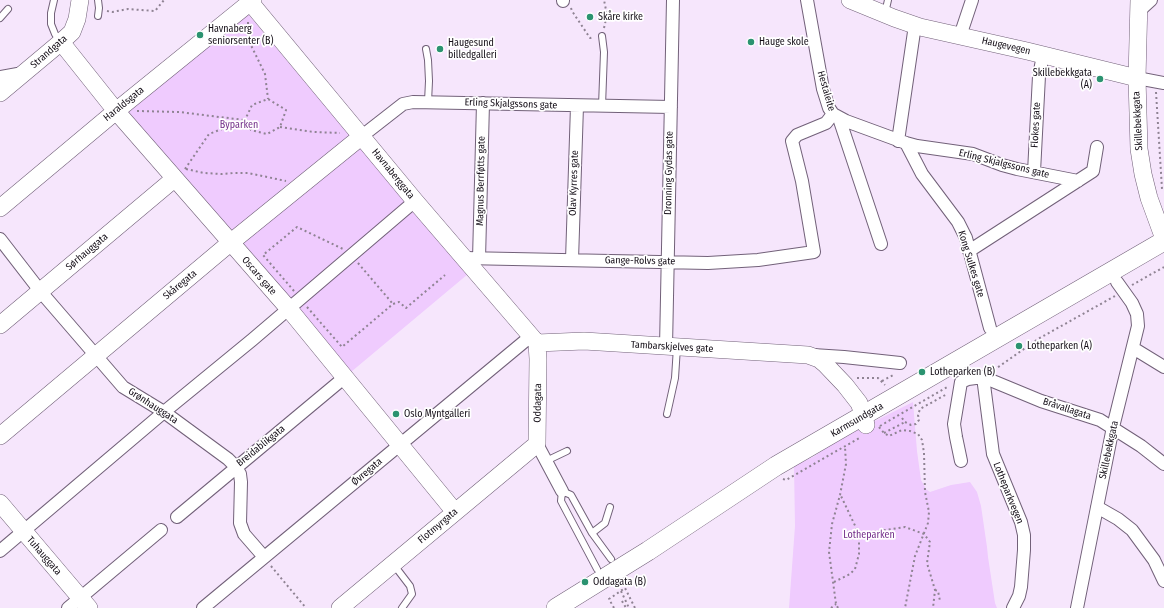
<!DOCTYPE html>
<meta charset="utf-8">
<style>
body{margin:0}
canvas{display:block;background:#f6e6fc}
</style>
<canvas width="1164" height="608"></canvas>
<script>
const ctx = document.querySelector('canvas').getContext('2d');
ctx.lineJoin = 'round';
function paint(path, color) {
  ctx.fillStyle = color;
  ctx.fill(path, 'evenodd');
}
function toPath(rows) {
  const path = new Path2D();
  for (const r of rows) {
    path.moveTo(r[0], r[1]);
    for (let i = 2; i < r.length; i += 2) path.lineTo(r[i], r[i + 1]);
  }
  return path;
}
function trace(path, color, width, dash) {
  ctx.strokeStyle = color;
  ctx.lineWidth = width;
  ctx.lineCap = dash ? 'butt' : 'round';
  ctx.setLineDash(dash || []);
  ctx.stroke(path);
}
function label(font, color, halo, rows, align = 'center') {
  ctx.font = font + ' "Fira Sans Condensed",sans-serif';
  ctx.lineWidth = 3.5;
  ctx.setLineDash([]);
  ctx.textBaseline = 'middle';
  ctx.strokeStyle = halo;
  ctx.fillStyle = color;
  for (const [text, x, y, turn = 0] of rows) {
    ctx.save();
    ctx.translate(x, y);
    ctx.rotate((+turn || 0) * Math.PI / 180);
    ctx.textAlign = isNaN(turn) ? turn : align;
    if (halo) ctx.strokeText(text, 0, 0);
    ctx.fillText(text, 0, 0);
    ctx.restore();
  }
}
paint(toPath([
 [248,14,350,136,230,234,125,113],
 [362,136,474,269,345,377,230,243],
 [913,402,917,451,921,480,926,489,930,492,951,485,970,482,977,492,981,506,987,547,988,557,995,603,997,608,789,608,795,526,794,466,813,457,845,434,865,426]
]), '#efcbfe');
const lane = toPath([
 [54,0,51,13,51,24,55,34,60,42],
 [98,0,99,8,98,16],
 [885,13,888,0],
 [0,18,8,9],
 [602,36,604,52,602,106],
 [426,49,428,60,429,81,428,102],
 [667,414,675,378,677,347],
 [546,461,567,451],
 [592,533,605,523,610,507],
 [394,565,410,586,412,594,402,608],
 [597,569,561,501,562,491,571,495,592,533,611,559]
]);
const street = toPath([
 [563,0,563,1],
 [1140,10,1151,0],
 [960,36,972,0],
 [0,77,23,73],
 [1137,78,1164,83],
 [833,114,846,121,906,143,917,146,973,154,1002,165,1017,169,1078,181],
 [839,118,881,244],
 [362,136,403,104,413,102,671,107],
 [898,141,915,25],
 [906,143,922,174,958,222,966,238,990,328],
 [1034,172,1039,76,1043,55],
 [0,239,41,292,123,387,164,412,228,459,236,467,240,474,241,482,240,523,244,534,264,557],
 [969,251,1093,171,1097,147],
 [464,258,708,263,758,260,814,252,802,181,792,141,797,135,826,123,833,114,829,108,823,89,807,0],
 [479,259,483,103],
 [572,260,577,106],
 [666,347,673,0],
 [1133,348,1164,367],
 [813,355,844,357,900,363],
 [983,377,993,454,1021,522,1024,535,1024,550,1021,587,1019,596,1013,608],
 [537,444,562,491],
 [961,461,956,437,954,424,961,382,968,379,983,377,1041,401,1100,420,1141,446,1164,464],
 [1097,507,1118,519,1132,530,1154,560,1164,581],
 [177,517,345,377],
 [0,551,164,412,252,340,415,201],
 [68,608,161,530],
 [203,608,531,336],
 [1077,608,1113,427,1138,326,1137,314,1132,303,1117,282]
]);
const secondary = toPath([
 [850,0,894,18,920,27,1027,51,1137,78],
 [1139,0,1137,78,1139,149,1143,174,1149,198,1164,239],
 [250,2,415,201,537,343],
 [61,42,116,111,289,309,455,512],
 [0,93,61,42,72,32,77,19,80,0],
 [0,208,116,111,253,0],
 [0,325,174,179],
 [537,343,584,341,808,355,819,359,825,364,845,385,859,403,864,416,866,425],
 [0,436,230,243,362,136],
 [0,503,89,608],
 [340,608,537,444,538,359,537,343]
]);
const primary = toPath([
 [556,608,648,551,776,466,1164,241]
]);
trace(lane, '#726179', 8);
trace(street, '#726179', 14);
trace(secondary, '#726179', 18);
trace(primary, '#726179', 20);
trace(toPath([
 [571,8,572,11,590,38,594,37],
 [107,11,112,12,128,9,155,11,164,0],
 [248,22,248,39,265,74,268,99],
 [604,28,607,15,604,0],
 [1156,92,1162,189],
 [137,111,179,112,244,120],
 [280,127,314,132,340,133],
 [185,169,209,134,245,120,252,105,268,99,286,110,280,127,267,134,251,130,245,120],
 [186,169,204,173,222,174,234,173,248,173,286,181],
 [358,263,393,304],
 [1132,285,1164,267],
 [294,291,263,255,297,227,343,249],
 [307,307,342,347,393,304,399,302,406,308,445,275],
 [994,370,1038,339,1115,296],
 [857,378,878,378,885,385],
 [882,381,895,374],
 [902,418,905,422,911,425,916,424,919,420,918,415,920,409,947,394],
 [880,426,949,386],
 [879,427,884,433,889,436,902,430,910,431,918,434,922,440,924,453,925,492,929,512,928,523,915,556,905,608],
 [884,433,905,422],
 [783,479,786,480,861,437],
 [859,534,905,527,924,534,930,542,927,563,935,590,933,608],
 [271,566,306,608],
 [834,582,850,574,855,569,859,554,859,534,841,496],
 [935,590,938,591,940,601],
 [621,591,629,608],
 [622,601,626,608],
 [614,608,609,599,625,588,635,608],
 [831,608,836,604],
 [838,608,836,604,829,552,832,524,840,495,846,464,845,447]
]), '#8f8393', 2, [2, 3]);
trace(lane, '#fff', 6);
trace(street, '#fff', 12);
trace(secondary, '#fff', 17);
trace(primary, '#fff', 19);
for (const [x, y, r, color] of [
 [590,17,4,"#2b9370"],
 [200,35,4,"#2b9370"],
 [751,42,4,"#2b9370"],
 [440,49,4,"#2b9370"],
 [1100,79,4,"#2b9370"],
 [1019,346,4,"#2b9370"],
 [922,372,4,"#2b9370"],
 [396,414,4,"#2b9370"],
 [585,582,4,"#2b9370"]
]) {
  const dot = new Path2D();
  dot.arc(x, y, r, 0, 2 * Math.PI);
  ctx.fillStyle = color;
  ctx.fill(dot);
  trace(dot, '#fff', 1.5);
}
label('10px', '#140e17', '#fff', [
 ["Skåre kirke",598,17],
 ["Havnaberg",208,29],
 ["seniorsenter (B)",208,41],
 ["Hauge skole",759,42],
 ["Haugesund",448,43],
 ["billedgalleri",448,55],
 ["Skillebekkgata",1092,73,"right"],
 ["(A)",1092,85,"right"],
 ["Lotheparken (A)",1027,346],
 ["Lotheparken (B)",930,372],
 ["Oslo Myntgalleri",404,414],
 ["Oddagata (B)",593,582]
], 'left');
label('10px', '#140e17', '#fff', [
 ["Haugevegen",1006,46,13],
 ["Strandgata",49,52,-41],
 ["Hestaleite",826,91,74],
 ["Haraldsgata",124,104,-39],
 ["Erling Skjalgssons gate",511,104,2],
 ["Skillebekkgata",1138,121,-93],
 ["Flokes gate",1036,125,-87],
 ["Erling Skjalgssons gate",1004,164,14],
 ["Dronning Gydas gate",669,173,-89],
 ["Havnaberggata",393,174,51],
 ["Magnus Berrføtts gate",481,181,-89],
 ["Olav Kyrres gate",574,183,-88],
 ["Sørhauggata",87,252,-40],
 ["Gange-Rolvs gate",640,261,1],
 ["Kong Sulkes gate",971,264,73],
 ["Oscars gate",259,276,49],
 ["Skåregata",180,285,-40],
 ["Tambarskjelves gate",672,347,3],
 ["Oddagata",538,403,-89],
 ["Grønhauggata",153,406,33],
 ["Bråvallagata",1067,409,18],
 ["Karmsundgata",857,420,-30],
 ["Breidablikgata",261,446,-39],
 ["Skillebekkgata",1109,450,-78],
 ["Øvregata",367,472,-40],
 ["Lotheparkvegen",1008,493,68],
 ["Flotmyrgata",438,526,-40],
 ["Tuhauggata",44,556,49]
]);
label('10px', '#732e8a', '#fff', [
 ["Byparken",239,125],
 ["Lotheparken",869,535]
]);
</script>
